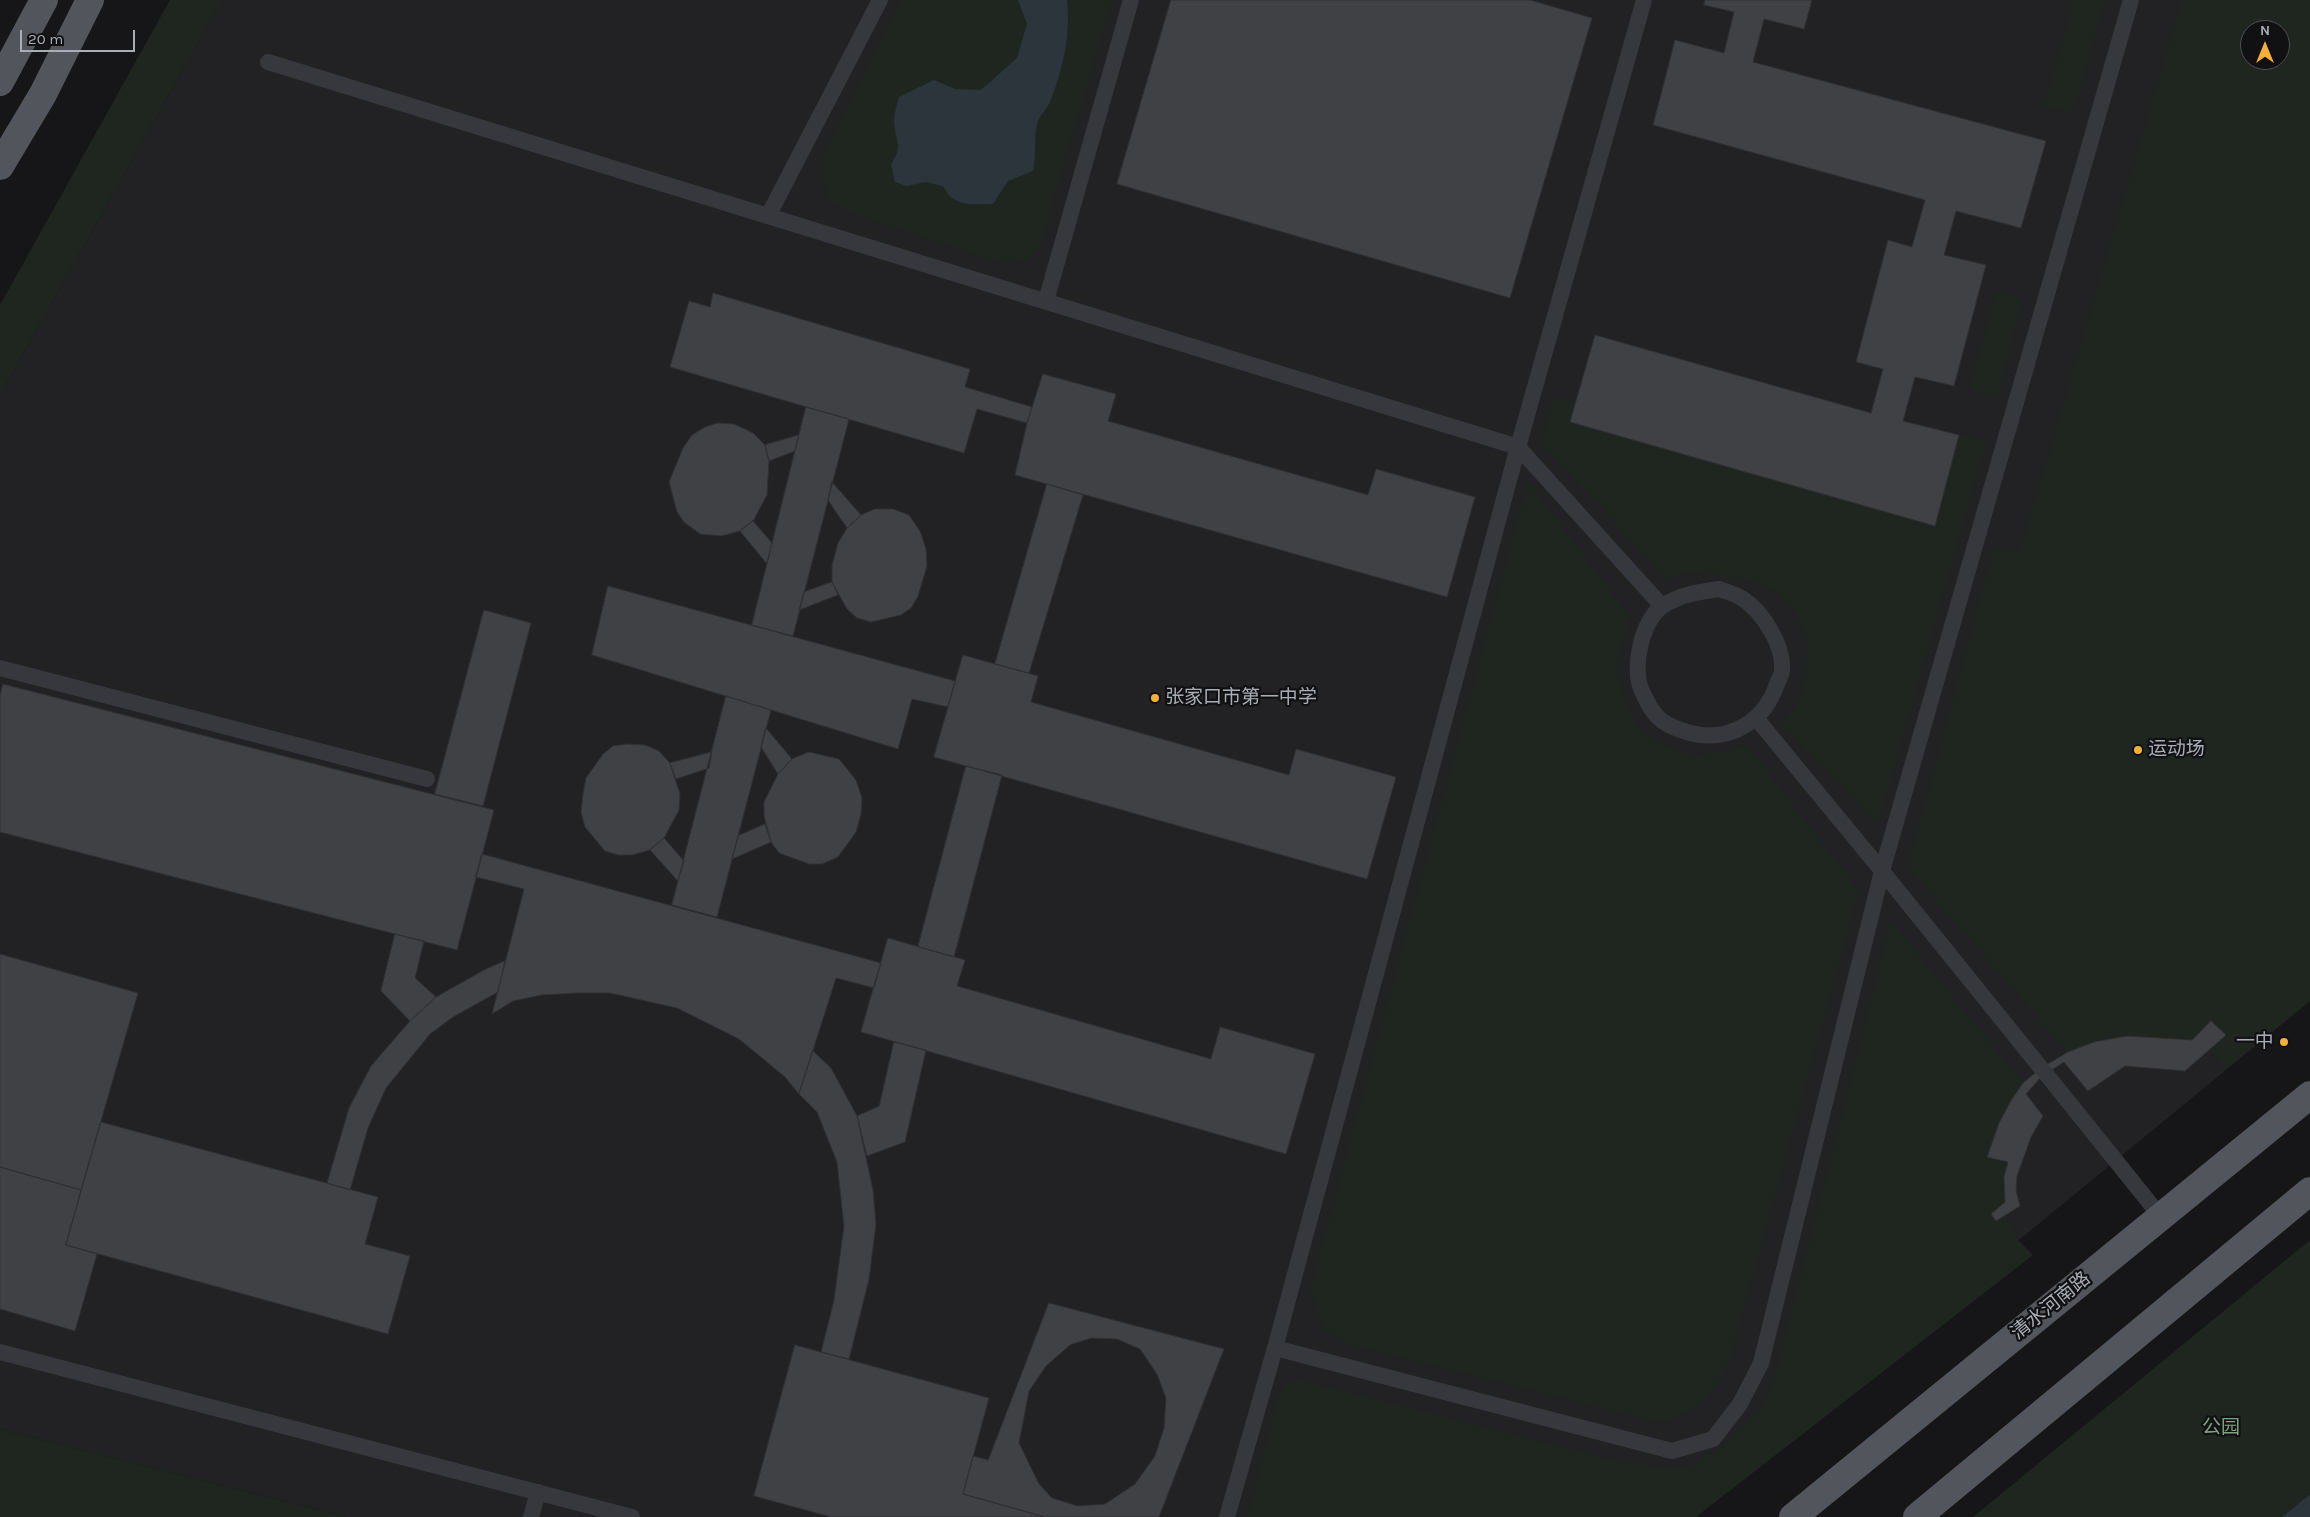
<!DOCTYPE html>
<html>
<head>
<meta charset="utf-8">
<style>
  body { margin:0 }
  #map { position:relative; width:2310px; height:1517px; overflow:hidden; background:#161618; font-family:Karla,sans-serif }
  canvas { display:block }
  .north { position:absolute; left:2240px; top:20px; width:50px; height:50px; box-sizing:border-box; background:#111113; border:1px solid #4d4f55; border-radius:50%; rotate:0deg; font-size:14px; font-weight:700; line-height:20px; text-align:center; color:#a8adb8 }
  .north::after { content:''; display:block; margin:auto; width:18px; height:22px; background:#f2b134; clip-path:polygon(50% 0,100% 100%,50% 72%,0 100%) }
  .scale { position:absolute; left:20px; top:30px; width:115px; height:22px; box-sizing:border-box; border:2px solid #a8adb8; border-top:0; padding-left:6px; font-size:15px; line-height:18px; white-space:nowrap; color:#a8adb8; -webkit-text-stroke:4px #111113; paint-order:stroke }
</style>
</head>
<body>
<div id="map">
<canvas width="2310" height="1517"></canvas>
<div class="north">N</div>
<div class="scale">20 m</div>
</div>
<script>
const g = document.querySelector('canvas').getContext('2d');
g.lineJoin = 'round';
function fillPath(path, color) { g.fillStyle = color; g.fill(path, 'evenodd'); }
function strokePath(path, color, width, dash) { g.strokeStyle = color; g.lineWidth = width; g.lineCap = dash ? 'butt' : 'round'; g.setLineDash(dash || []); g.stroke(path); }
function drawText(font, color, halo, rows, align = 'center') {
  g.font = font + ' Karla,"Noto Sans SC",sans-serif'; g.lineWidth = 4.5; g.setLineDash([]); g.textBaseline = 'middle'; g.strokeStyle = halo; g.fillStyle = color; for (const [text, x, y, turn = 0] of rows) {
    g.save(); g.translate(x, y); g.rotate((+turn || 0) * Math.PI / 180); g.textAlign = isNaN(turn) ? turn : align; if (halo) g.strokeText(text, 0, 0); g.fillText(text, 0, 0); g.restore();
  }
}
const built = new Path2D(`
  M222,0H2310V1001L2002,1254L1655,1517H346L0,1429V395ZM2250,30H2280V60H2250Z`);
const green = new Path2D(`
  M170,0H222L0,395V305Z
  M902,0H1112L1040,245L1023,262L1003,263L861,216L829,200L823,180V155Z
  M2074,0H2105L2073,114L2044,106Z
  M2182,0H2310V1001L2226,1069L2209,1049L2226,1035L2211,1021L2192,1040L2127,1036L2068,1052L1908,868L1994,547L2020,552ZM2250,30H2280V60H2250Z
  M1996,292L2022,299L1998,396L1970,389Z
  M1554,398L1576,402L1570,422L1934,526L1959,435L1986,442L1878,826L1781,726L1800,699L1806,674L1808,639L1794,611L1774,590L1748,580L1716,575L1686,573L1666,579L1541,442Z
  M1528,482L1631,619C1624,635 1615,656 1618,674C1620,687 1630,715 1638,725C1646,736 1673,751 1687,753C1707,756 1728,750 1748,746L1859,891L1730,1359C1710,1398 1704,1408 1661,1423L1346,1343L1325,1331L1310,1291Z
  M1891,921L2023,1083C2006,1106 1996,1130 1987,1156L2008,1162L2004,1177L2005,1202L1991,1214L1996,1221L2006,1216L2018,1240L2033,1255L1696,1517H1247L1277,1400L1285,1385L1301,1380L1613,1460L1659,1467H1691L1722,1446L1742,1428L1761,1407L1776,1374Z
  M2310,1240V1494L2282,1517H1973Z
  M0,1429L346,1517H0Z`);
const water = new Path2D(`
  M1018,0H1067C1071,35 1063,69 1050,102C1047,109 1041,114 1038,121C1033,138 1037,154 1033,171L1008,181L993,204C971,204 954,208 943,186L926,182L906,186L895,182L891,164C904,146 895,140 894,121C894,113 897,105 899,97L934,80L955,89L981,90L1017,58L1027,24Z
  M2310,1494V1517H2282Z`);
const building = new Path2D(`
  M1171,0H1530L1592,18L1510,298L1117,184Z
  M1705,0H1812L1804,29L1764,19L1753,62L2046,141L2021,228L1956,211L1944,255L1986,265L1954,386L1915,377L1903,421L1959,435L1935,526L1570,422L1595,335L1871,413L1883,369L1856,362L1888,240L1912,247L1925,200L1653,125L1675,40L1724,53L1734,12L1704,5Z
  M713,293L970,369L965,387L1032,407L1027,423L977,409L964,453L670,367L689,301L710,307Z
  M1043,374L1116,394L1108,421L1368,495L1376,469L1475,497L1447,597L1015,475L1027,423Z
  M806,407L849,419L793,636L752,625Z
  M718,423L734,424L753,433L765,445L769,461L767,495L753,521L740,531L721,536L700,534L684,522L677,512L669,482L683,448L692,435L705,427Z
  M799,435L795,451L769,461L765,445Z
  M832,482L861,515L847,528L828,500Z
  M1047,484L1083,495L1029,673L995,664Z
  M875,509H893L909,515L920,531L926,549L927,566L918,596L911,608L901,615L871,622L857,618L847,609L832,582V565L838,543L847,528L861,515Z
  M753,521L772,543L767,564L740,531Z
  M832,582L838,595L799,610L804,592Z
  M608,586L955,681L948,707L912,699L898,749L592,655Z
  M484,610L531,623L483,806L435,794Z
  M963,655L1038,676L1031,702L1289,775L1296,749L1396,777L1367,879L934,757Z
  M3,684L494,810L457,950L0,832V696Z
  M726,696L771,710L717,917L672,905Z
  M766,728L792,759L778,774L761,747Z
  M628,744L645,745L659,751L670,763L680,794L679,810L664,838L650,850L632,855H618L605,851L585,827L581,812L583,794L586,778L603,754L613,746Z
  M712,752L709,768L676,779L670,763Z
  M809,752L839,759L856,780L862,798L861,814L856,832L838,857L822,864H809L779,853L771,842L764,816V802L778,774L792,759Z
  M966,766L1002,775L954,957L918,947Z
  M765,824L771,842L732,859L738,836Z
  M664,838L684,861L678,881L650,850Z
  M482,854L881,963L874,988L836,978L799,1094L785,1077L739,1039L677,1008L610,993H577L542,995L513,1001L492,1014L524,889L476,877Z
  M395,934L424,941L415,978L436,997L410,1021L381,991Z
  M888,938L965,960L957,986L1211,1059L1220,1027L1315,1054L1286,1154L861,1032Z
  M0,954L138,993L81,1190L0,1167Z
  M505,961L498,992L453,1017L430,1034L386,1088L368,1128L350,1190L327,1183L349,1108L371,1066L410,1021L436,997L484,970Z
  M2211,1021L2226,1035L2185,1071L2125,1066L2088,1091L2064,1062L2041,1077L2026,1094L2043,1116L2031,1137L2017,1176L2016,1191L2020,1206L1996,1221L1991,1214L2005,1202L2004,1177L2008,1162L1987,1157L1999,1123L2012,1099L2023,1083L2041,1068L2068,1052L2094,1042L2127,1036L2192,1040Z
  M894,1042L926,1050L905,1142L867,1156L857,1116L879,1106Z
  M813,1051L831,1068L857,1116L873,1190L876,1224L869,1279L849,1359L821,1352L834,1300L844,1226L837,1162L817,1112L799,1094Z
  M101,1122L378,1197L365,1244L410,1256L388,1334L66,1245Z
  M0,1167L81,1190L66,1245L97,1254L75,1331L0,1309Z
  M1049,1303L1224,1349L1159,1517H1045L963,1494L973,1456L988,1460Z
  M1092,1338L1117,1339L1140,1349L1157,1374L1166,1398L1164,1428L1155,1456L1135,1484L1105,1504L1078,1506L1052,1498L1039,1484L1019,1443L1029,1391L1046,1366L1070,1345Z
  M795,1345L989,1398L963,1494L1045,1517H831L754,1496Z`);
const service = new Path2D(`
  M1644,0L1518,447L1275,1348L1672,1451L1713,1439L1740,1404L1761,1363L1882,871L2041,1068
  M268,62L1518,447L1662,606
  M768,216L880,0
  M1046,301L1131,0
  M1719,589C1727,592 1736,594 1743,599C1763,612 1784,646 1782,670C1782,675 1778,680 1777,684C1764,723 1727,744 1687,732C1660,724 1653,716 1642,691C1631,669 1642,618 1664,605C1682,594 1699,592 1719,589Z
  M0,668L427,779
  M1756,718L1882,871
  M1882,871L2131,0
  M2046,1074L2161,1217
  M0,1352L632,1517
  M531,1517L538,1492
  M1227,1517L1275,1348`);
const primary = new Path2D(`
  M0,82L44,0
  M0,166L43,94L90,0
  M1793,1517L2310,1095
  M1917,1517L2310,1191`);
const markers = [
  [1155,698,5,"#f2b134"],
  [2138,750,5,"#f2b134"],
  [2284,1042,5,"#f2b134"]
];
const poiNames = [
  ["张家口市第一中学",1165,698],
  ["运动场",2148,750],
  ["一中",2274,1042,"right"]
];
const streetNames = [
  ["清水河南路",2051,1306,-39]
];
const parkNames = [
  ["公园",2221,1428]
];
fillPath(built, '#222225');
fillPath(green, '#1e261f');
fillPath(water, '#2c353c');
fillPath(building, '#404145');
strokePath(building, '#303034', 1);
strokePath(service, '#37383d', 16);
strokePath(primary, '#53555c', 28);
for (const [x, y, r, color] of markers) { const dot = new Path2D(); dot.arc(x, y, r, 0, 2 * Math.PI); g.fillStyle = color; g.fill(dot); strokePath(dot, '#111113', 2); }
drawText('19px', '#a8adb8', '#111113', poiNames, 'left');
drawText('19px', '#a8adb8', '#111113', streetNames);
drawText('19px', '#7fa381', '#111113', parkNames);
</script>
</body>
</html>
